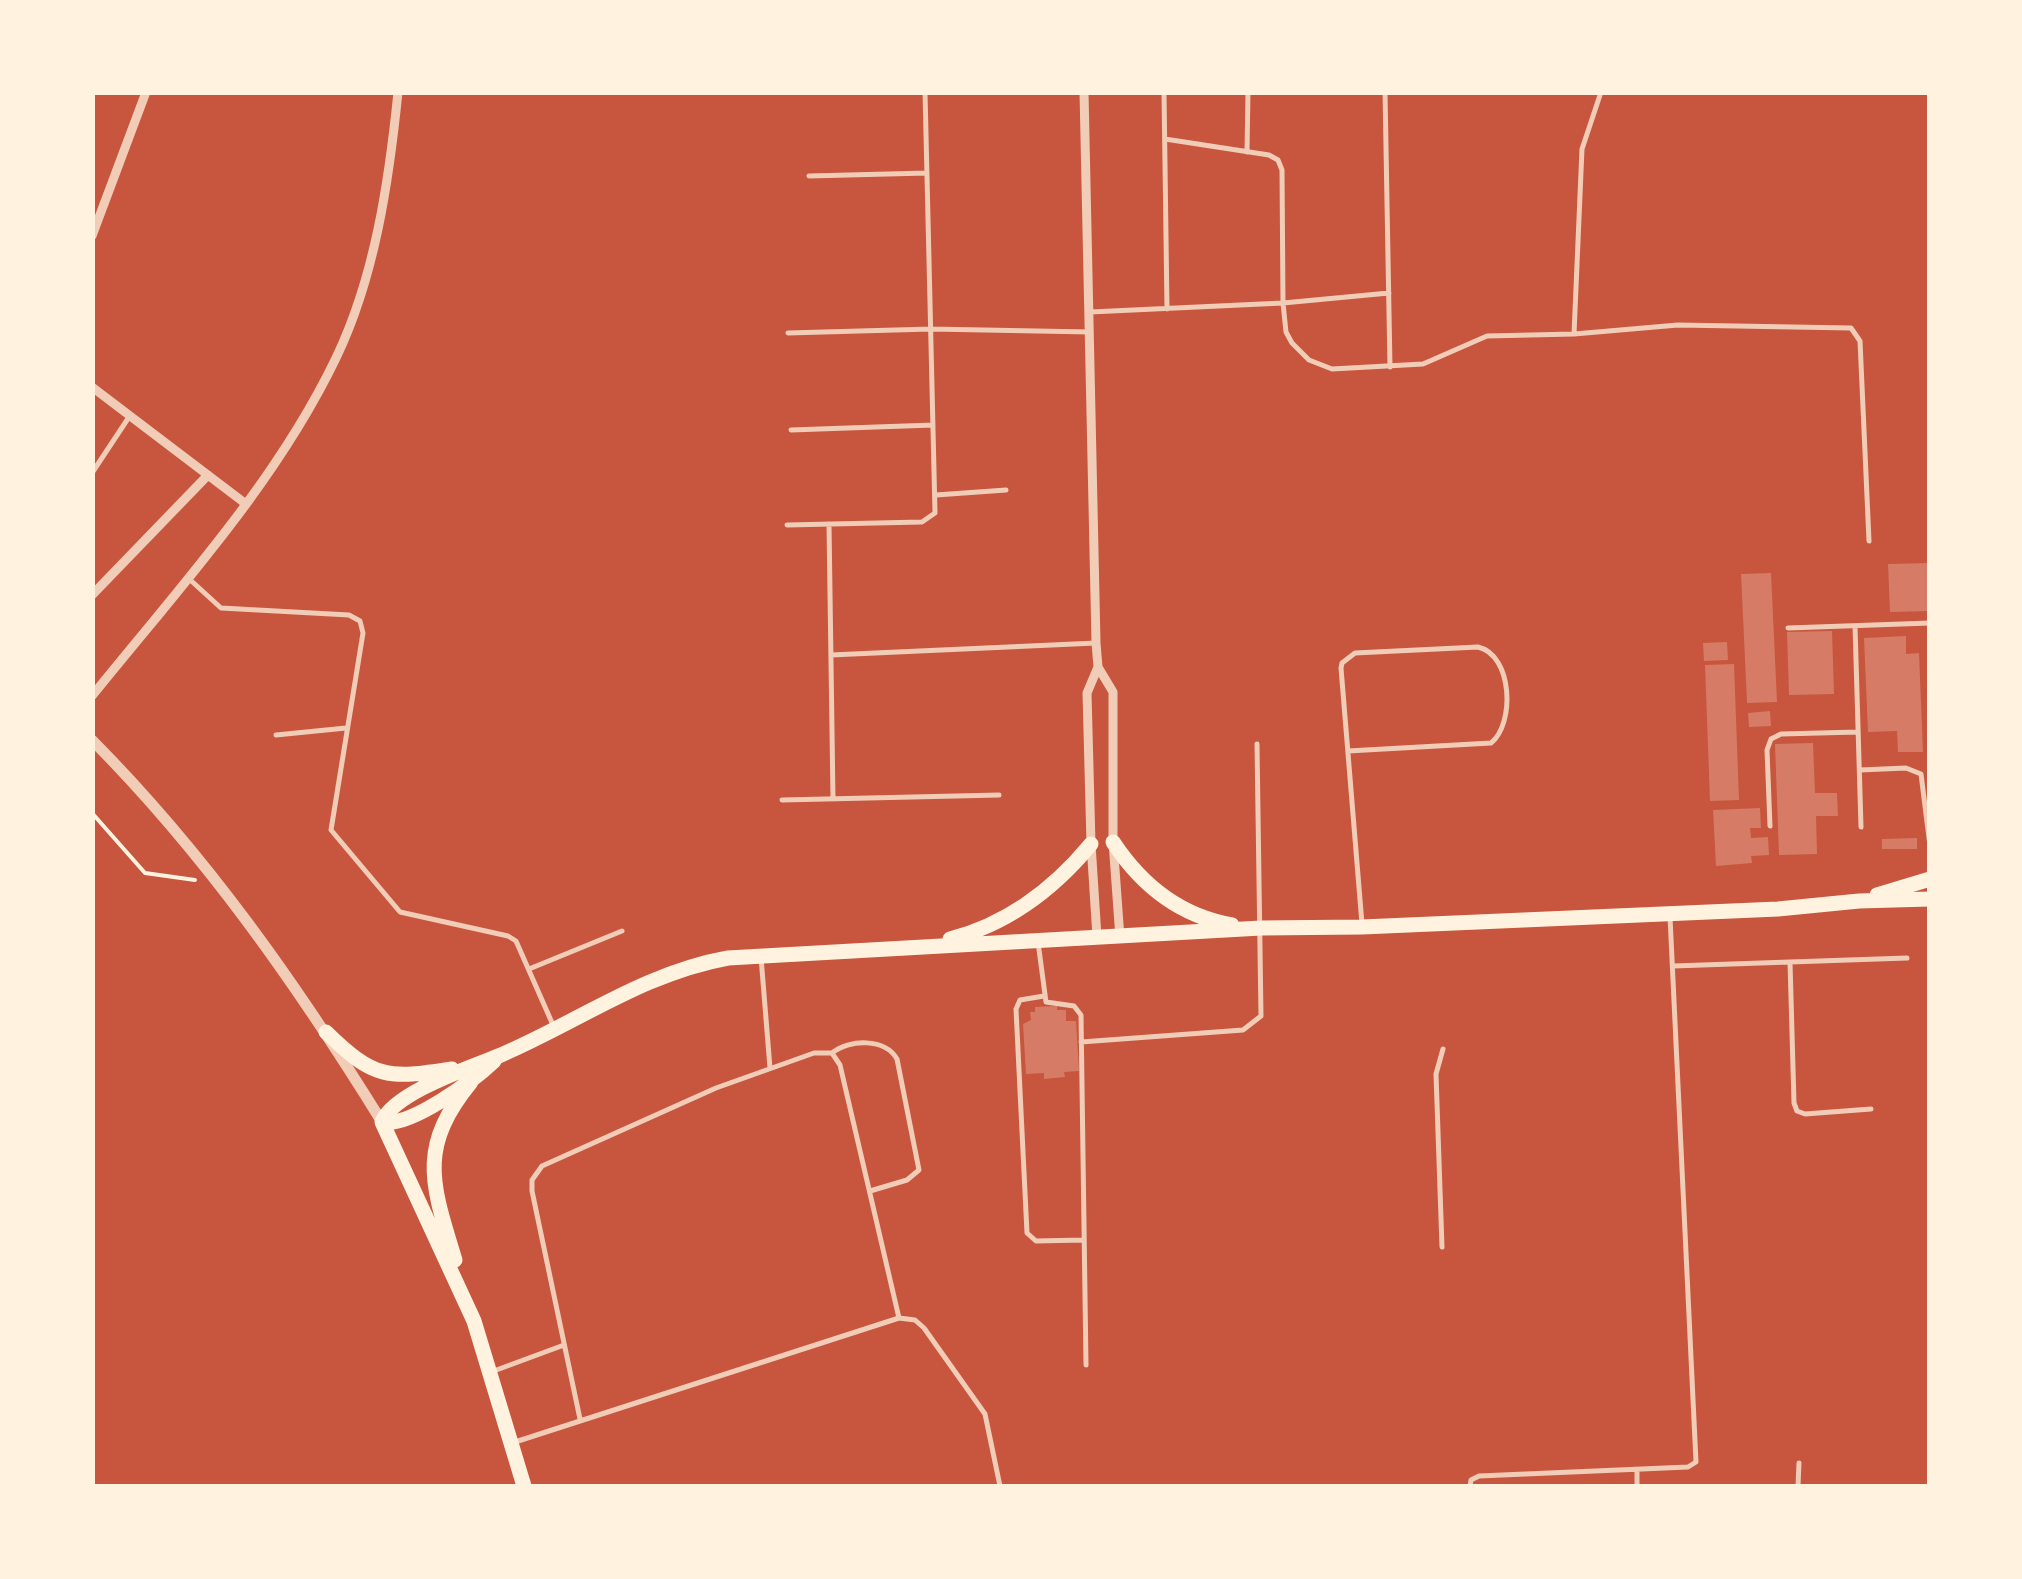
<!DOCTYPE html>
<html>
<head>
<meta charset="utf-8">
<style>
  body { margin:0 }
  #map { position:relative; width:2022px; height:1579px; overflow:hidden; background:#c8553d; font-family:"DM Sans",sans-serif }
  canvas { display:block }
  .frame { position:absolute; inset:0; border:95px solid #fff3e0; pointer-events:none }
</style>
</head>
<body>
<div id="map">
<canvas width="2022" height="1579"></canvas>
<div class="frame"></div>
</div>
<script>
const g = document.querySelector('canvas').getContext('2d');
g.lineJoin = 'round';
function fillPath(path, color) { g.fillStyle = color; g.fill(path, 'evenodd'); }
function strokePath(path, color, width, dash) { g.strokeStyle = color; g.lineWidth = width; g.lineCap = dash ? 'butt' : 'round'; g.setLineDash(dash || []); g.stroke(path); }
const building = new Path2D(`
  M1930,563V611L1890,612L1888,564Z
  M1771,573L1777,702L1747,703L1741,574Z
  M1832,631L1834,694L1789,695L1787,632Z
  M1906,636V654L1919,653L1923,752H1898L1897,731L1868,732L1864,638Z
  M1727,642L1728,660L1704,661L1703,643Z
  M1734,664L1739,800L1710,801L1705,665Z
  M1770,711L1771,726L1749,727L1748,713Z
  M1813,743L1815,793H1837L1838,816H1816L1817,854L1779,855L1775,744Z
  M1760,808L1761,828H1750L1751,838L1768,837L1769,855L1751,856L1752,863L1716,866L1713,810Z
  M1917,838V849H1882V839Z
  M1057,1006V1010H1066V1021H1076L1079,1071L1064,1072L1065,1077L1044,1079V1073L1026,1074L1023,1024L1031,1020L1030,1012H1035V1007Z`);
const path = new Path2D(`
  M92,813L145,873L195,880`);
const service = new Path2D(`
  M1164,92L1167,309
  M1385,92L1390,367
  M1165,139L1269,155L1278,160L1282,170L1283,303L1389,293
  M1247,152L1248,92
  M809,176L927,173
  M1090,312L1283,303L1286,332L1292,343L1309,360L1332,369L1423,364L1487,336L1574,334L1678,325L1851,328L1860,341L1869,541
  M788,333L931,329L1090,332
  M1574,334L1582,149L1601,92
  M791,430L933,425
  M92,473L129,417
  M936,495L1006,490
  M829,524L833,799
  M787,525L922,522L935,513L925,92
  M187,577L221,608L349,615L360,621L363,633L331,830L400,912L508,936L516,941L553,1025
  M1855,626L1861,827
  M1788,628L1930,623
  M831,655L1096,643
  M276,735L346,728
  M1348,751L1491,743C1515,724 1513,655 1478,647L1355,653L1342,663L1341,668L1362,924
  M1860,770L1906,768L1921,774L1930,846
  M782,800L999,795
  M1770,826L1767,750L1771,739L1781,734L1858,732
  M1038,942L1046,1002L1074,1006L1081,1015L1086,1365
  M761,957L770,1068
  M1790,962L1794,1103L1797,1111L1805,1114L1871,1109
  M1673,966L1907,958
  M529,969L622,931
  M1044,996L1020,1000L1016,1009L1027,1233L1036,1241L1084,1240
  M1081,1042L1243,1030L1261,1016L1257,744
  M832,1053C849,1039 885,1038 897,1059L919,1170L907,1180L870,1191
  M1442,1247L1436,1074L1443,1049
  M491,1372L564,1345
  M580,1419L532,1191V1180L542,1166L716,1088L814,1053H832L840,1065L899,1318
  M515,1442L899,1318L915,1320L924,1328L985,1414L1000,1486
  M1637,1470V1486
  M1470,1486L1471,1480L1479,1476L1688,1467L1696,1462L1670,917
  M1798,1486L1799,1463`);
const minor = new Path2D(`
  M1084,92L1096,643L1098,667L1113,692V842L1120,938
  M92,236L146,92
  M92,387L246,504
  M92,595L208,475
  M92,696C179,588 276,483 336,358C375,277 389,181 398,92
  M1097,937L1091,844L1087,693L1098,667`);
const tertiary = new Path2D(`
  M92,740C206,855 297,985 382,1122`);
const primary = new Path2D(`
  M1113,842C1142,886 1180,916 1232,925
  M1877,895L1930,879
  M950,939C1008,924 1053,890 1091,844
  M326,1032C374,1079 388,1079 452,1069
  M382,1122C394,1092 472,1067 501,1055C578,1022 644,973 728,958L1261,928L1362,927L1778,909L1859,901L1930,899
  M382,1122L474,1321L524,1486
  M382,1122C410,1128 474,1080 494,1061
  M455,1260C432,1184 417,1148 471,1082`);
fillPath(building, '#d67c66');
strokePath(path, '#fff3e0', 4);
strokePath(service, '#f1ccb7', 5);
strokePath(minor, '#f1ccb7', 9);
strokePath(tertiary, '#f1ccb7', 11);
strokePath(primary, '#fff3e0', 15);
</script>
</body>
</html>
